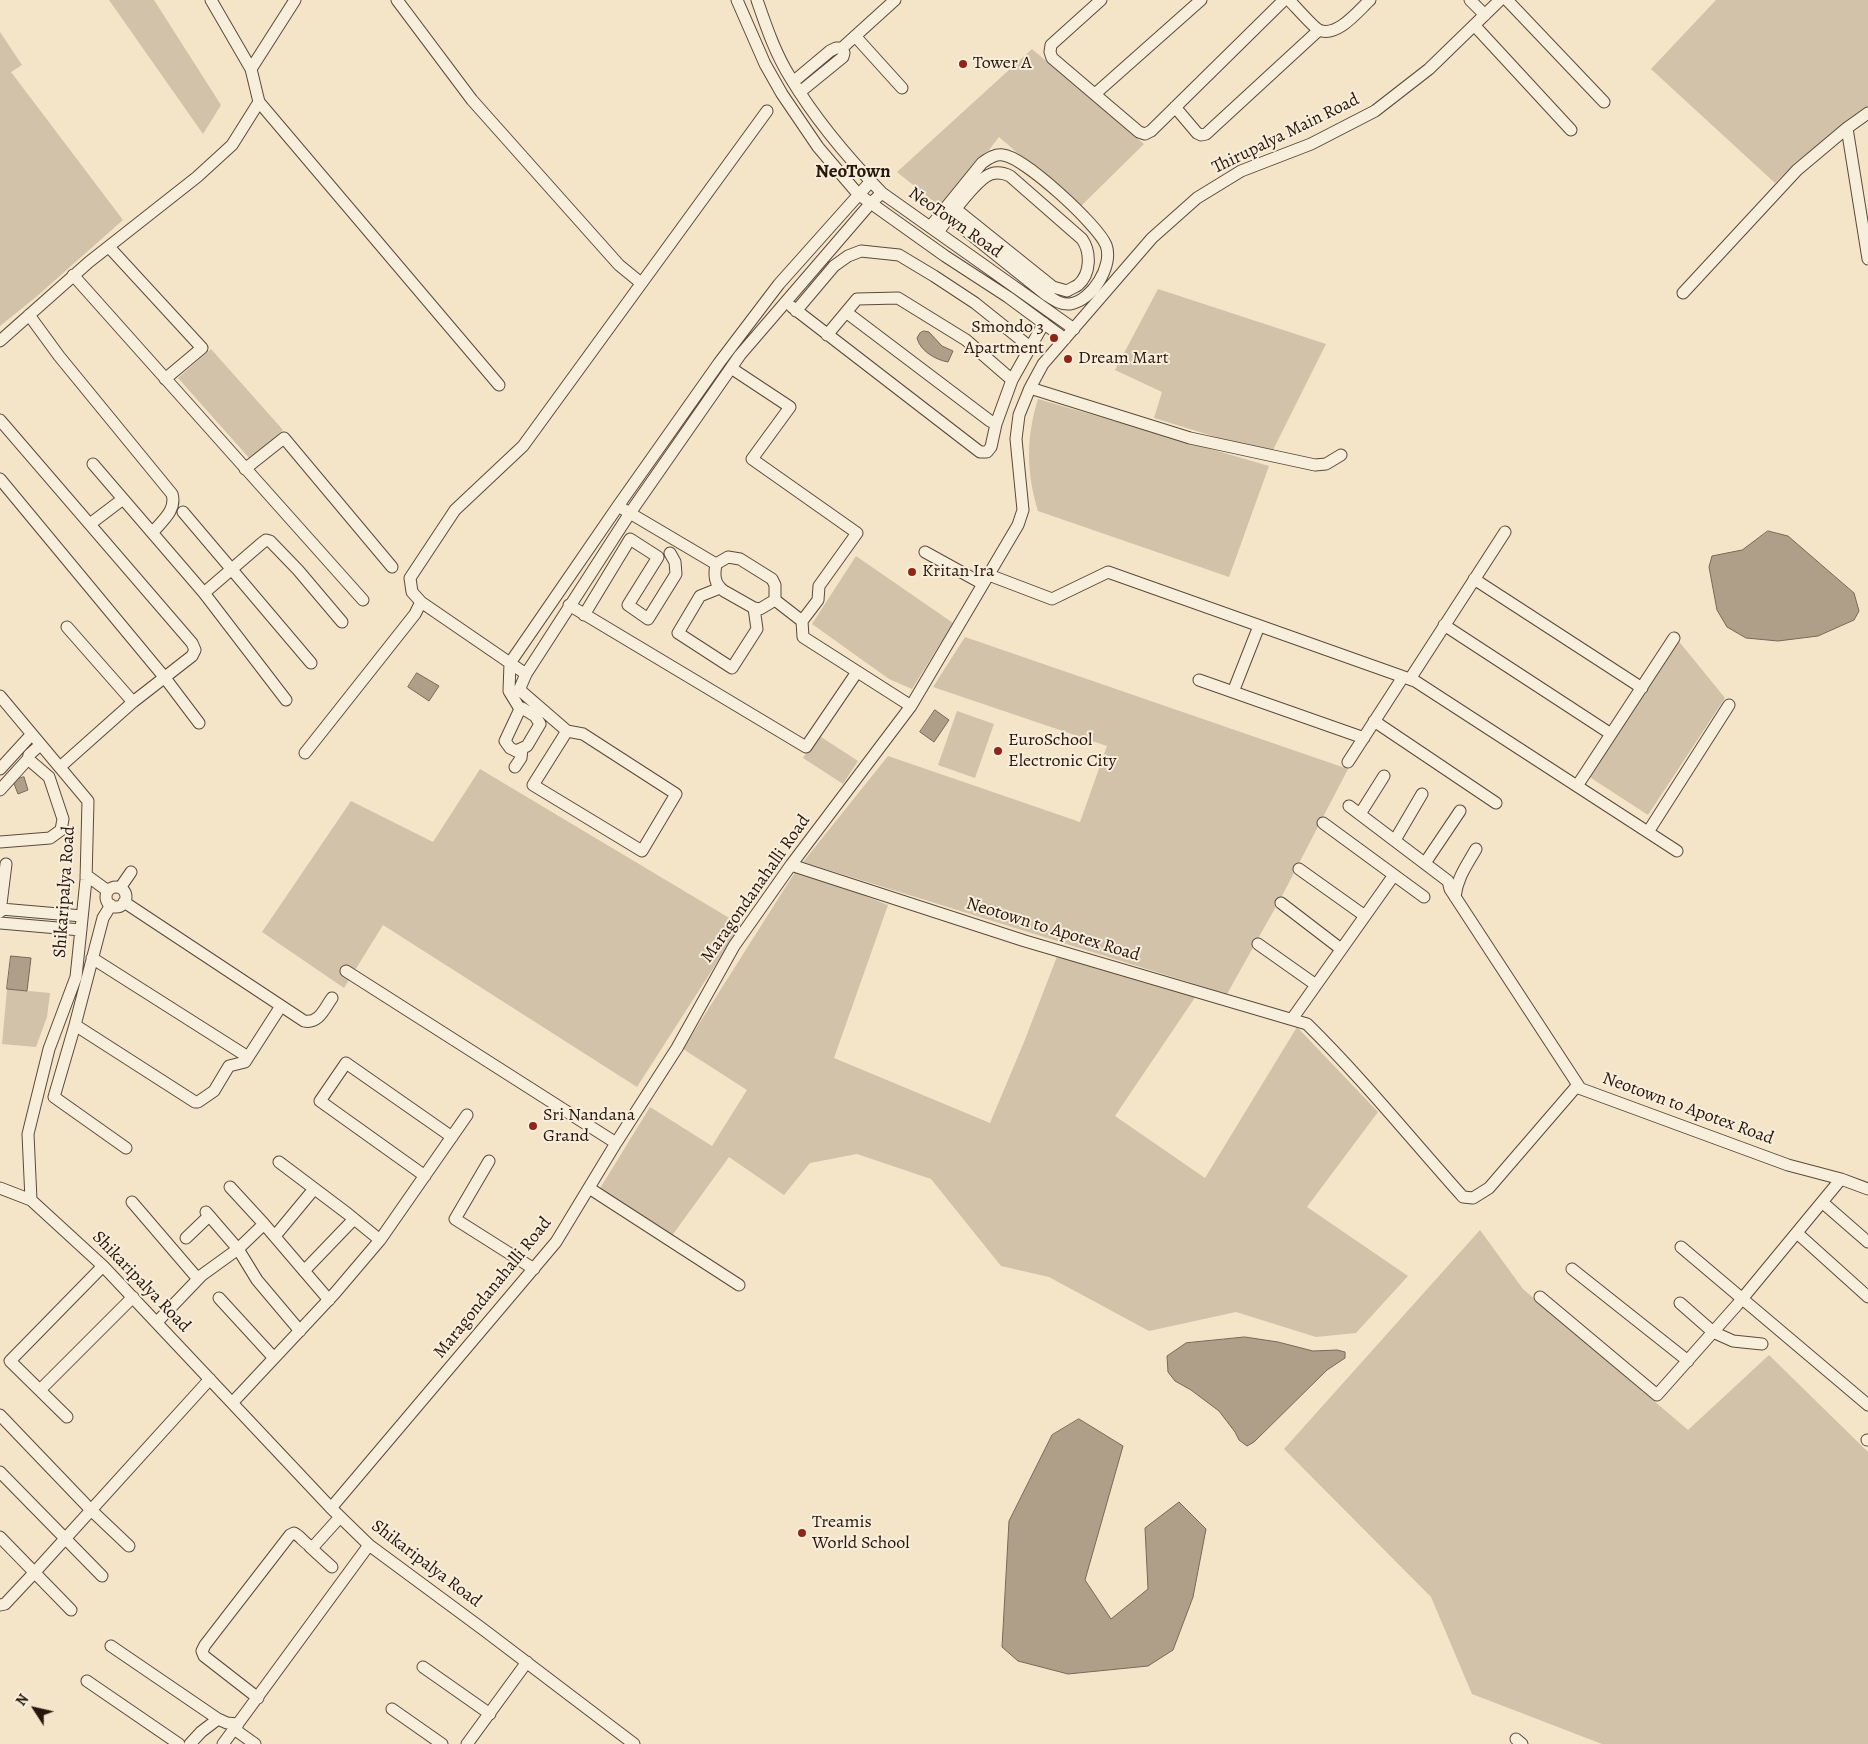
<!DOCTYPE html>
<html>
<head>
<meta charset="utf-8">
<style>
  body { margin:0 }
  #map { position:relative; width:1868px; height:1744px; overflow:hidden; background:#f4e5c9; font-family:Alegreya,serif }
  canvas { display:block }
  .north { position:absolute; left:10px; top:1684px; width:50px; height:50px; -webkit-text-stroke:4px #f8eedc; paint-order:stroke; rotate:305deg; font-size:14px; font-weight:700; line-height:20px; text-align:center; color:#28160c }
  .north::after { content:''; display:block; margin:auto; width:18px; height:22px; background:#28160c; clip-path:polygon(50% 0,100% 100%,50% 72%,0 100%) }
</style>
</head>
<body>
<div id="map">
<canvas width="1868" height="1744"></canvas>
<div class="north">N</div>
</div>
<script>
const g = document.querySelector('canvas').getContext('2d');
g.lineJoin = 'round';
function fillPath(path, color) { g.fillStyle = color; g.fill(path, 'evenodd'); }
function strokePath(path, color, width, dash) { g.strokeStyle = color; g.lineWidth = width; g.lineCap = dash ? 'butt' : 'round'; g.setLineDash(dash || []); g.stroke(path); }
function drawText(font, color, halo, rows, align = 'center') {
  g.font = font + ' Alegreya,serif'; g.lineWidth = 4; g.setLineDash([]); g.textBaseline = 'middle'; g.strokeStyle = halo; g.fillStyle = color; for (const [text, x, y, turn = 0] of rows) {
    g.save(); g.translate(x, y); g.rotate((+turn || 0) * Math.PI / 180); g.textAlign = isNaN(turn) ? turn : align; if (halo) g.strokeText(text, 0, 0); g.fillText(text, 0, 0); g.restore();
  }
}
const green = new Path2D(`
  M109,0H154L221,105L203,134Z
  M1716,0H1868V106L1796,162L1775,183L1651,69Z
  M0,32L22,65L11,72L123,220L36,297L0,326Z
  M1032,49L1144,144L1080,207L999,137L943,209L897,172Z
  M1158,289L1326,344L1271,454L1154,418L1162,392L1115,370Z
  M211,349L283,430L250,459L178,378Z
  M1038,399L1269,466L1229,577L1038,511C1026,473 1026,437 1038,399Z
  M856,556L953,623L912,689L889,679L812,624Z
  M965,637L1348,769L1283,894L1227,994L803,862L888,756L1080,822L1107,746L933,687Z
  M1677,639L1725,698L1648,815L1588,776Z
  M957,711L994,724L975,778L938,765Z
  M818,735L858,761L843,784L803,758Z
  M480,769L741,925L637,1087L383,925L344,988L262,932L351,801L433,842Z
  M797,869L888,905L834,1058L990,1123L1024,1042L1058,954L1196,996L1115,1116L1205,1178L1297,1027L1378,1112L1307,1207L1408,1276L1356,1333L1316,1337L1236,1312L1149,1331L1049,1277L1001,1266L931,1179L857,1154L810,1163L784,1195L729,1157L671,1237L599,1190L650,1107L712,1146L747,1090L683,1049Z
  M7,989L50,993L47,1017L36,1047L2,1044Z
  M1480,1230L1523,1289L1688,1430L1769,1355L1868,1452V1744H1602L1472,1694L1431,1597L1284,1449Z`);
const water = new Path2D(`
  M924,331L929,332L942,346L953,351L948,362C936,360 920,351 917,338L920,333Z
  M1768,531L1788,536L1854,593L1859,611L1854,620L1818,636L1778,641L1746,638L1727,627L1717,610L1709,567L1712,556L1742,550Z
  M417,673L439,686L429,701L408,687Z
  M935,710L949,720L934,742L920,732Z
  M24,777L28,790L18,794L13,781Z
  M11,956L31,958L27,991L7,989Z
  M1245,1337L1278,1342L1313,1351L1337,1350L1345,1352V1358L1327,1370L1254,1442L1247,1446L1239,1440L1235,1432L1219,1411L1191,1390L1175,1381L1168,1372L1167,1356L1186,1343Z
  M1079,1419L1123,1446L1085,1580L1111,1619L1148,1589L1145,1528L1179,1502L1206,1529L1193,1597L1173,1650L1148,1666L1068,1674L1018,1661L1002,1647L1009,1521L1052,1435Z`);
const minor = new Path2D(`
  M211,0L251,69
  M397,0L472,100L619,265L641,283
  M737,0L765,64L782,94L818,147L858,194L945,256L1008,297L1065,339
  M757,0C766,26 775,53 790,77C815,119 848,158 882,193L1074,329
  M1101,0L1051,45L1050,52L1052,58L1139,132L1145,134L1151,131L1284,0
  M1289,0C1295,6 1313,27 1319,30C1337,38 1358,11 1370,0
  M1470,0L1485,15
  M1507,0L1604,102
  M1474,25L1571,130
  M855,36L902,88
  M842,48L895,0
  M793,82L830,51L836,48H842L844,53L843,57L800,92
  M1095,94L1201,0
  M259,102L499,385
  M1175,107L1197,133L1201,135L1206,134L1319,30
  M1847,128L1868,259
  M871,181L779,284L719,363L618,506L510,663L526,674L630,513L740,355L870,204L882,193
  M930,227L982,163C989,158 995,154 1003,155C1024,157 1098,225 1106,245C1114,265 1092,301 1070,304C1060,305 1053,299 1045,294L950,218
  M938,232C948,219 977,178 991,174C997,172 1004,173 1010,176L1082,239C1091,252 1091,274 1078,285C1075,287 1070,289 1067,291L1053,287L957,210
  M109,247L202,348L165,379
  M73,275L363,600
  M1683,293L1797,170L1847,128L1868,113
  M792,307L980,452H987L991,447L996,424
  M796,311L834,266L848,256L861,251L899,255L934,276L975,303L1030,347
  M846,312L990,421L996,424L1012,380L1044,323
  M29,315L59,356L172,494C177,510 162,521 153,532
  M827,335L857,299L898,298L966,340L1012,380
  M0,341L89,262L197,177L232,145L259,102L251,69L295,0
  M731,368L790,407L752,459L857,533L819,586L818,600L802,621
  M1030,388L1190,438L1315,465L1326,464L1341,455
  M0,420L192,643L195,650L192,656L133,702L60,767
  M93,464L204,593L286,700
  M245,469L284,438L392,567
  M0,479L165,678L199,723
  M623,509L716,564
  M183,512L311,663
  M90,524L123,499
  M925,552L983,584
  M989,575L1052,599L1108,572L1415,681L1677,851
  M1474,579L1642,688
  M720,588L700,596L678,633L732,668L757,629L754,608
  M204,593L262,543L266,540L270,541L298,570L342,622
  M775,600L760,609L754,608L724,591C714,584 714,575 716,564L728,557L740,559L772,579L775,585V600L802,621L803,637L911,706
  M569,605L806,747L857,672
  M584,615L630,539L658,557L628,605L648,619L676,574L675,562L670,553
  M1444,625L1611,734
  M67,627L133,702
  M526,674L520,688L522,692L567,731L583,734L676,794L642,851L533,785L567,731
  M1410,679L1505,532
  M1199,680L1364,738
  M1233,692L1259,626
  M0,696L88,801L86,880L76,977L49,1049L28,1134L31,1200L103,1266L331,1508L369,1545L484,1630L634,1744
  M522,708L535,716L540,724L527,746L516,751L510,748L505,741L520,709Z
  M520,709L509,691L510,663L421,602L412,592L410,578L455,510L523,446L767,111
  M1374,721L1496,803
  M305,753L415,614L421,602
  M1348,762L1403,677
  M515,767L521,758L522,749
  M0,769L32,734
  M1577,786L1674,638
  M0,790L28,759L29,755L40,745
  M1349,806L1448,881L1450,889L1580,1088
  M1360,814L1384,776
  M1323,823L1424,897
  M1648,832L1729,705
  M1395,840L1422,794
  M0,842L50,838L61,830L63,819L49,777L28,759
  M1425,863L1460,811
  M791,865L1025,941L1307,1024C1362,1078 1411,1139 1463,1197L1473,1198L1489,1188L1576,1087L1788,1165L1841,1179L1868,1189
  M1299,869L1365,916
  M86,875L108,891
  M106 897a10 10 0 1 1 20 0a10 10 0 1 1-20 0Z
  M120,888L131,872
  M1455,897C1457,878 1467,865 1476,849
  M124,902L304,1021C319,1024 324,1009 332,998
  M1281,903L1341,949
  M111,905L103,918L75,1025L54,1097L126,1148
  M1,909L82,916
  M0,912L6,864
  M0,923L81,930
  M1258,944L1316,985
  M92,958L248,1057
  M346,971L616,1143
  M1292,1019L1394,875
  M75,1025L195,1102H198L214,1091L229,1066L245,1062L281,1006
  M489,1161L455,1219L534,1269
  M279,1162L348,1214L380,1240
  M425,1176L320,1101L346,1063L452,1137
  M230,1187L264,1224L329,1300
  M0,1188L31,1200
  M589,1188L739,1285
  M132,1202L198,1279
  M1822,1202L1868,1242
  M264,1224L238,1249L257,1280L300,1331
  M1797,1233L1868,1297
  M275,1236L314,1189
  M186,1238L209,1216
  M1681,1247L1868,1405
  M1572,1269L1688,1361
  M304,1271L354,1219
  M1540,1297L1657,1395L1737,1305L1841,1179
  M219,1298L274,1358
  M1680,1303L1713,1332L1733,1341L1762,1344
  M157,1322L202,1275L238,1249L206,1212
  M40,1390L133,1297
  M232,1403L335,1293L380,1240L467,1115
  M0,1415L91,1510L129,1546
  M67,1417L10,1361L103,1266
  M1867,1440H1868
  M0,1472L102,1576
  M331,1508L556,1242L616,1143L677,1048L734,946L791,865L911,706L1018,525L1023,510L1016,439L1019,415L1030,388L1043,364L1152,238L1197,198L1241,171L1311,144L1375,111L1429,69L1500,0
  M0,1537L71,1610
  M310,1547L332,1567
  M0,1605L5,1604L34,1573L210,1379
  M111,1646L218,1719L227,1723L238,1724
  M423,1667L490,1714
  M87,1681L179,1744
  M258,1698L204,1656L202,1651L205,1645L290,1535L294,1533C301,1536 305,1545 313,1547L340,1517
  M392,1709L442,1744
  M234,1729L255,1744
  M1516,1739L1522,1744
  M190,1744L201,1732L218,1719
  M223,1744L369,1545
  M467,1744L527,1662`);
const markers = [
  [963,64,5,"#8f2418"],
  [1054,338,5,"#8f2418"],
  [1068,359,5,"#8f2418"],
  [912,572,5,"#8f2418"],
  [998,751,5,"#8f2418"],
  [533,1126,5,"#8f2418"],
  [802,1533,5,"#8f2418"]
];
const poiNames = [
  ["Tower A",973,64],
  ["Smondo 3",1044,328,"right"],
  ["Apartment",1044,349,"right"],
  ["Dream Mart",1078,359],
  ["Kritan Ira",922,572],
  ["EuroSchool",1008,741],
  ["Electronic City",1008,762],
  ["Sri Nandana",543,1116],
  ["Grand",543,1137],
  ["Treamis",812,1523],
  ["World School",812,1544]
];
const streetNames = [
  ["Thirupalya Main Road",1286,134,-26],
  ["NeoTown Road",955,223,35],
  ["Maragondanahalli Road",756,889,-55],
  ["Shikaripalya Road",65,892,-86],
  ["Neotown to Apotex Road",1053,930,17],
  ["Neotown to Apotex Road",1688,1109,20],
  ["Shikaripalya Road",141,1282,46],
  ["Maragondanahalli Road",493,1288,-51],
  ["Shikaripalya Road",426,1564,37]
];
const neighbourhoodNames = [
  ["NeoTown",853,172]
];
fillPath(green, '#d1c2a9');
fillPath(water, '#af9f89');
strokePath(water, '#796857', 1);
strokePath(minor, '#5b4a3b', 13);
strokePath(minor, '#f8eedc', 11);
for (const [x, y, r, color] of markers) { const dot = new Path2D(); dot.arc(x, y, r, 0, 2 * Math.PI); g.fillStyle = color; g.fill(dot); strokePath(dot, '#f8eedc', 2); }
drawText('18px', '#28160c', '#f8eedc', poiNames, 'left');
drawText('18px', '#28160c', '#f8eedc', streetNames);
drawText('bold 19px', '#28160c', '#f8eedc', neighbourhoodNames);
</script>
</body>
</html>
